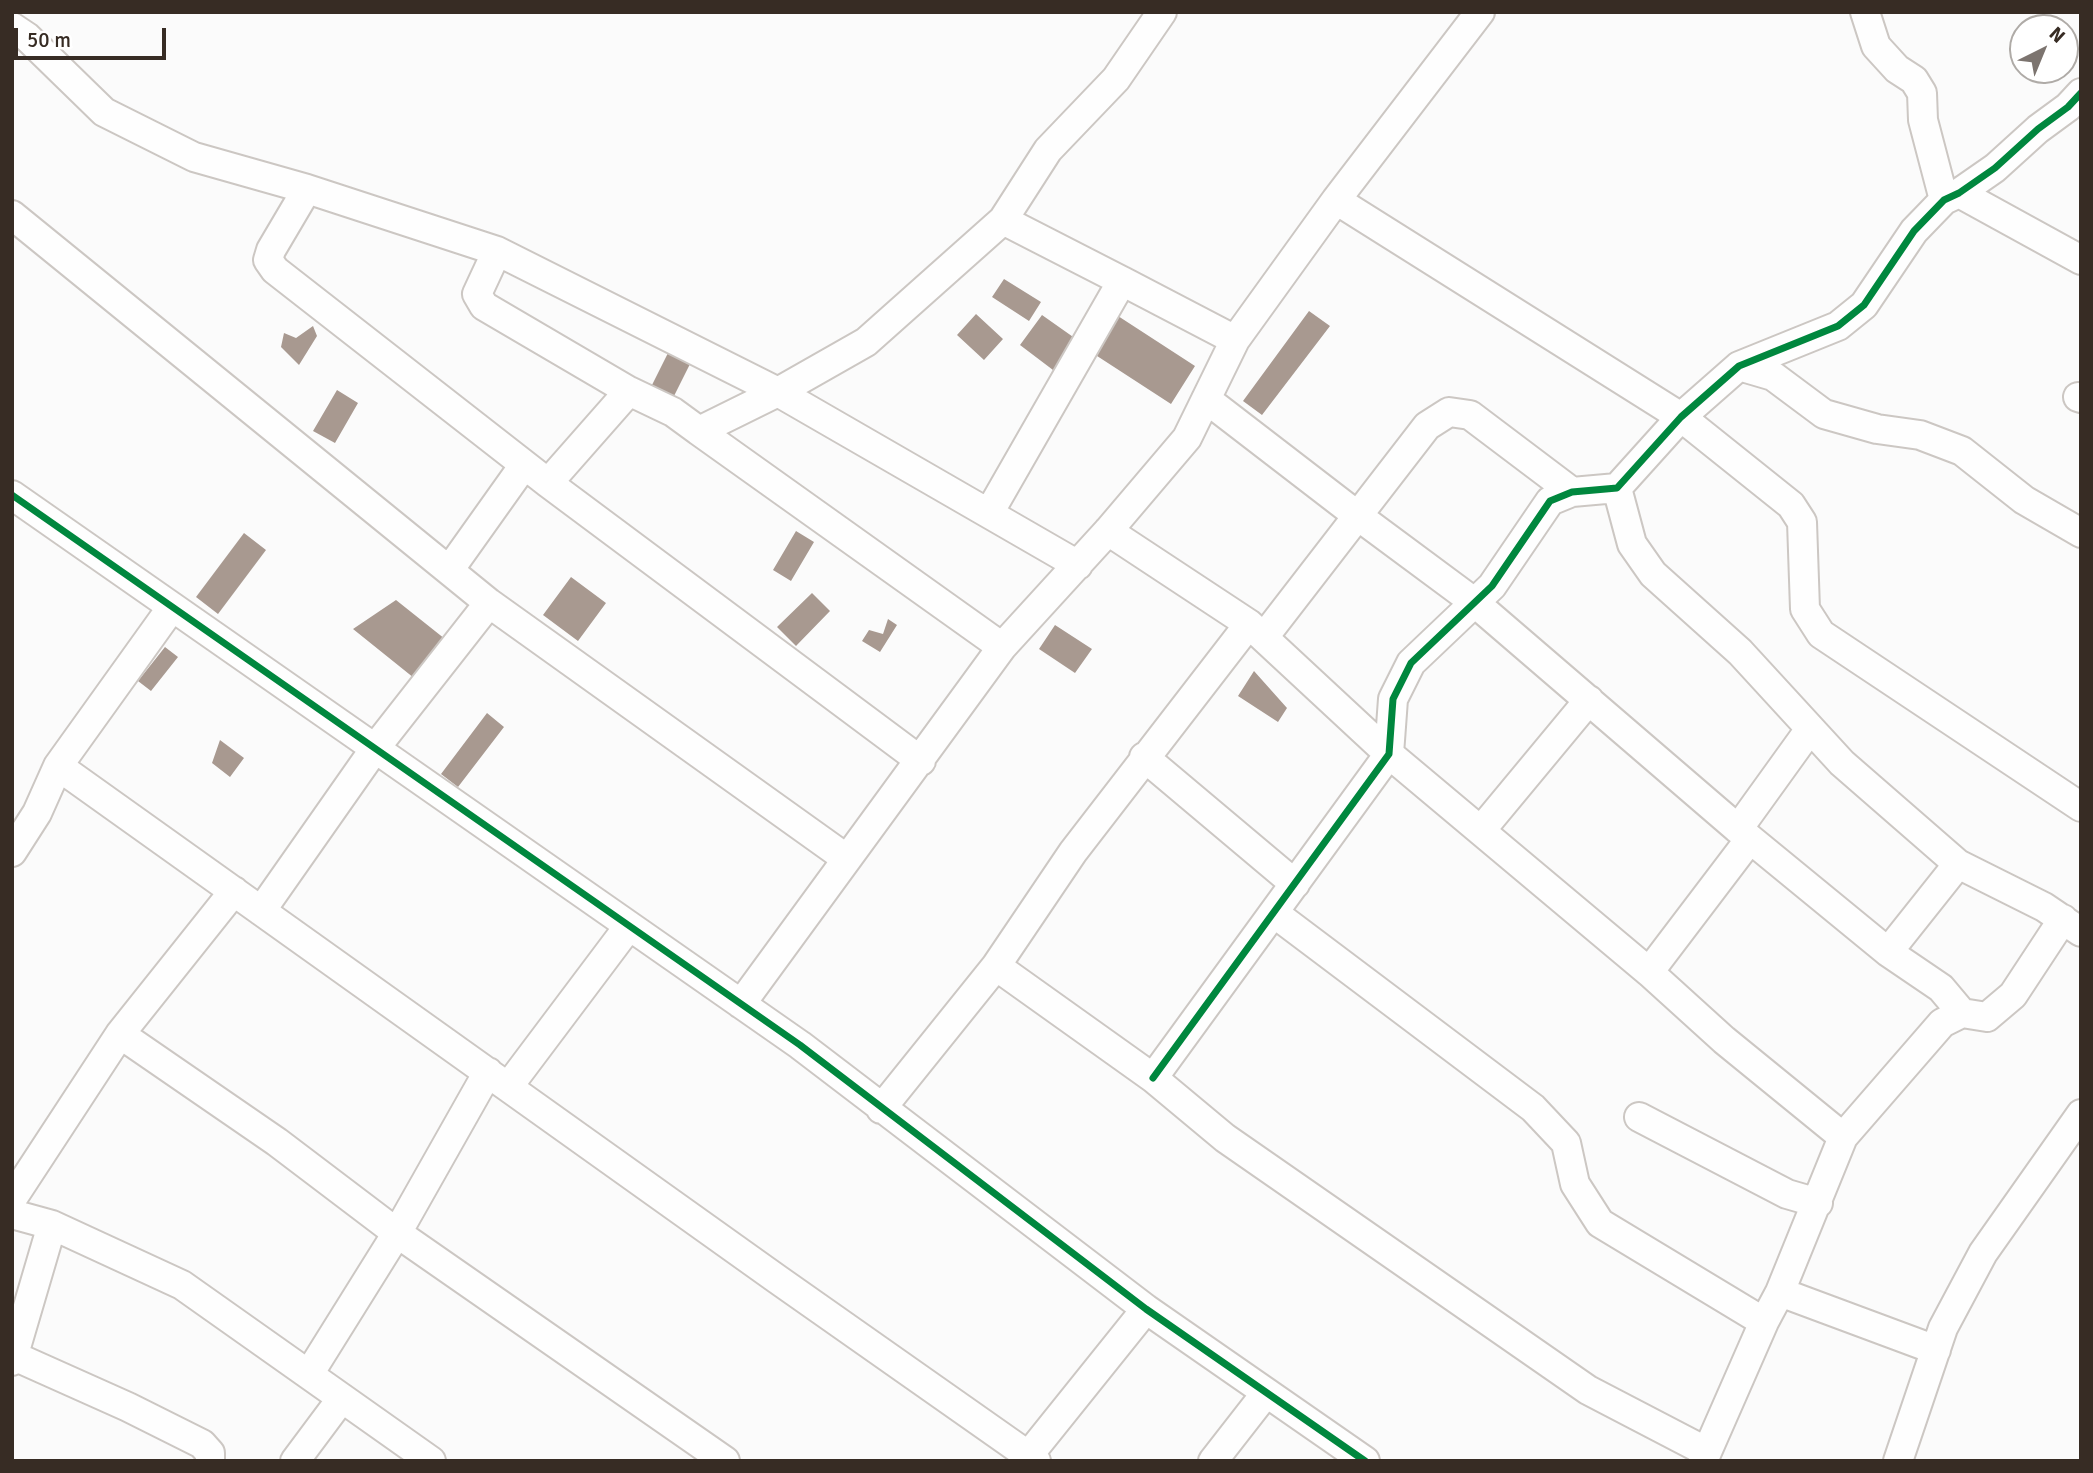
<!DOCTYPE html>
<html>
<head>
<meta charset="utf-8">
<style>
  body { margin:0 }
  #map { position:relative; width:2093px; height:1473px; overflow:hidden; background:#fbfbfb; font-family:Signika,sans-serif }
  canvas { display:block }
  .frame { position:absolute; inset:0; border:14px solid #372c24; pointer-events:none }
  .north { position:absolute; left:2009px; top:14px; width:70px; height:70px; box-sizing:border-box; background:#fff; border:2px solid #afaba7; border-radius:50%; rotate:43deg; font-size:19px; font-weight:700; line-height:28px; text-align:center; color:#372c24 }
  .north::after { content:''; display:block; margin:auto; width:24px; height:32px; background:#7c746f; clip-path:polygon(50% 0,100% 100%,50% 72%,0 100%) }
  .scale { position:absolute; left:14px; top:28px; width:152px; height:32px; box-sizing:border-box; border:4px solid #372c24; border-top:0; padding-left:9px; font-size:21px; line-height:24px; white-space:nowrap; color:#372c24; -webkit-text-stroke:5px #fff; paint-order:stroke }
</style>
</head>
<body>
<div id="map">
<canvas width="2093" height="1473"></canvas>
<div class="frame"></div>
<div class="north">N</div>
<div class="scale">50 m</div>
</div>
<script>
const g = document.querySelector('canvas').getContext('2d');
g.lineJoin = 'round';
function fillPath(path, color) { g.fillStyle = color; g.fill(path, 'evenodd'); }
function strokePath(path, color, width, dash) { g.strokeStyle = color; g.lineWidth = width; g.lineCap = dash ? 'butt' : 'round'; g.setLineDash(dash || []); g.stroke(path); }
const building = new Path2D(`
  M1004,279L1041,302L1029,321L992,297Z
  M1309,311L1330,326L1262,415L1243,401Z
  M976,314L1003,339L984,360L957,335Z
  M1042,315L1076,339L1053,370L1020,345Z
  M1118,316L1195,366L1171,404L1094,354Z
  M313,326L317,336L299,365L281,347L284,333L296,338Z
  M669,351L691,362L673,398L651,387Z
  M337,390L358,403L335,443L313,431Z
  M796,531L814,542L791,581L773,570Z
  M244,533L266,550L218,614L196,597Z
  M571,577L606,603L578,641L543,615Z
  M812,593L830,611L796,646L777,627Z
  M396,600L445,639L414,678L353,629Z
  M888,619L897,625L880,652L862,641L869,630L883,634Z
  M1055,625L1092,649L1075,673L1039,649Z
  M165,647L178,657L151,691L138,681Z
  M1254,671L1287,708L1278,722L1238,696Z
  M487,713L504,727L458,787L441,774Z
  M220,740L244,758L230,777L212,763Z`);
const minor = new Path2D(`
  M1865,12L1876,46L1897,69L1914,80L1922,93L1923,120L1944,200
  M12,27L27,37L104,112L194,157L307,189L497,251L778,392L1078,565
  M307,189L271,250L268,260L275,270L548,483L921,761
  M1959,193L2081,260
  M1336,200L1681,417L1791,505L1802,522L1805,609L1821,634L2081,807
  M12,215L489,603L847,859
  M1003,220L1122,281
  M497,251L477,294L484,306L629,391
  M1739,366L1773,376L1824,414L1877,429L1920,435L1962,451L2024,500L2081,533
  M2078,397L2081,398
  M1206,399L1358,516L1474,602L1738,829L1888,952L1941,988L1962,1013
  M699,431L1002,647
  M548,483L629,391L673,412L699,431L778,392L866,342L1003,220L1048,150L1116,79L1162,12
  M1617,488L1632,544L1653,574L1740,652L1842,763L1958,864L2044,907L2081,932
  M12,495L800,1045L1146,1309L1365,1461
  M989,513L1122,281L1235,340
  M1108,531L1249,624L1389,754L1649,972L1724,1040L1843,1137L1780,1292L1764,1322L1703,1461
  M450,569L524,465
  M1264,637L1427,426L1449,412L1470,415L1572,492
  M1144,757L1295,884
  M58,766L777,1279L1036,1461
  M1482,829L1589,700
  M1738,829L1810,729
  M12,852L37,813L58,766L172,607
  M261,911L376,747L489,603
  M1274,913L1533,1108L1566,1143L1575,1184L1600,1223L1764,1322
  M1888,952L1958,864
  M996,966L1153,1078L1225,1138L1588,1390L1707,1452
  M1649,972L1750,839
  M741,1004L1002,647L1108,531L1187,438L1235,340L1336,200L1480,12
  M120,1034L277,1142L397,1233L725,1461
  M1153,1078L1389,754L1393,699L1411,663L1492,586L1550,501L1572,492L1617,488L1681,417L1739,366L1838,326L1864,305L1914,231L1944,200L1959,193L1995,168L2038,129L2068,107L2081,93
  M508,1087L629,926
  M881,1109L996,966L1073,852L1249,624
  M1639,1117L1787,1194L1818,1203
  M1843,1137L1942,1023L1962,1013L1987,1017L2013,995L2063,919
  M12,1199L120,1034L234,891
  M12,1214L52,1225L182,1285L431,1461
  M1780,1292L1936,1350
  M14,1356L128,1407L202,1444L210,1453V1461
  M12,1361L52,1225
  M309,1374L397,1233L488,1072
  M295,1461L342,1398
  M1024,1461L1146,1309
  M1213,1461L1266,1393
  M1898,1461L1943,1328L1983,1253L2081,1114`);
const cycleway = new Path2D(`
  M12,495L800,1045L1146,1309L1365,1461
  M1153,1078L1389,754L1393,699L1411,663L1492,586L1550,501L1572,492L1617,488L1681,417L1739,366L1838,326L1864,305L1914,231L1944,200L1959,193L1995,168L2038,129L2068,107L2081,93`);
fillPath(building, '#a89990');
strokePath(minor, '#ccc7c3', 32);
strokePath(minor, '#fefefe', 28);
strokePath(cycleway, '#00873e', 7);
</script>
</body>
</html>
